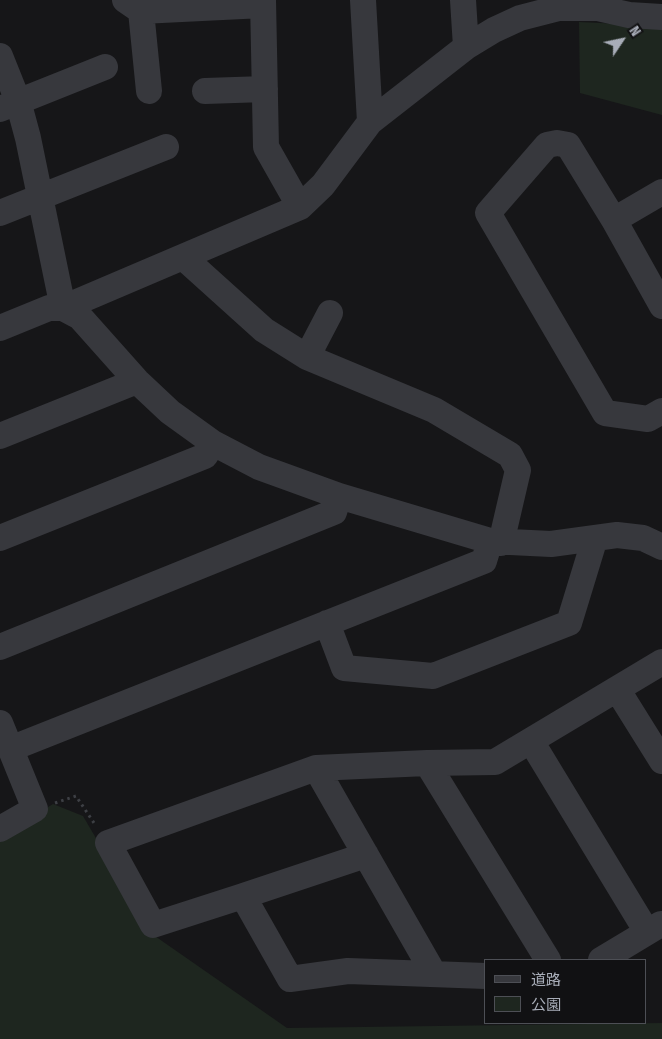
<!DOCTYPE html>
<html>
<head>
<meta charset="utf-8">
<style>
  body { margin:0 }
  #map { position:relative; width:662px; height:1039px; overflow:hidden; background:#161618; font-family:"Fira Sans Condensed","Noto Sans JP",sans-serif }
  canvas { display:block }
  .legend { position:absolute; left:484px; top:959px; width:162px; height:65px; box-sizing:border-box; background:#111113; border:1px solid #4d4f55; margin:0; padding:6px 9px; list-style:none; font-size:15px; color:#a8adb8 }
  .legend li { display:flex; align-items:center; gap:10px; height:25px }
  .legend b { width:25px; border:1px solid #4d4f55 }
  .north { position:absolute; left:597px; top:15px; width:50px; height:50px; -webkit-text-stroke:4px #111113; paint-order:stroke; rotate:56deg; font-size:14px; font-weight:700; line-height:20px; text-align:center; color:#a8adb8 }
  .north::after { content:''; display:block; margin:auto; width:18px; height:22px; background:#a8adb8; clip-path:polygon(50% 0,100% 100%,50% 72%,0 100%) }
</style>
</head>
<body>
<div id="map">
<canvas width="662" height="1039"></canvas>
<ul class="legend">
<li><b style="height:6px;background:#37383d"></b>道路</li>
<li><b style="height:14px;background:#1e261f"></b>公園</li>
</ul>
<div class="north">N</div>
</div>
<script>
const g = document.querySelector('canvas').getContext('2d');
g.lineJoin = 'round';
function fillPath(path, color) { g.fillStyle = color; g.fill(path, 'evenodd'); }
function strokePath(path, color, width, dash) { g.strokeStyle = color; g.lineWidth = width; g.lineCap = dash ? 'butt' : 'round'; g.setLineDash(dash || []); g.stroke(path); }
const green = new Path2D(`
  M579,22L662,26V115L580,93Z
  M53,804L83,816L152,934L287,1028L662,1023V1039H0V837Z`);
const path = new Path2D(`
  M55,803L76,796L96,826`);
const minor = new Path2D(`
  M125,0L141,11L149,91
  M263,0L266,147L300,207
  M363,0L370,122
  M463,0L466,47
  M559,8H598L629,15L662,17
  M141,11L263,5
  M0,56L18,101L28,138L63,308L80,317L137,381L170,412L213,443L259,467L339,496L490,541L551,544L617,535L643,538L662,547
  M205,91L265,89
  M0,109L105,67
  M662,192L614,220L568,145L557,143L547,145L488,213L605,413L648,419L662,411
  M0,213L166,147
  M614,220L662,306
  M183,257L264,330L307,357L434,410L510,455L518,470L501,543
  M0,328L49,308H63L300,207L323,185L370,122L466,47L494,30L520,18L559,8L558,0
  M307,357L330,313
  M0,436L137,381
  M0,538L205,456L213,443
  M327,623L344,668L433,676L569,623L595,538
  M0,647L334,512L339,496
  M617,689L662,761
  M0,723L35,809L0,829
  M531,741L647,932
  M10,749L484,561L490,541
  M427,763L548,960
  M316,768L434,974
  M243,896L366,855
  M601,960L661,924
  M486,976L348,971L290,979L243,896L153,925L108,843L316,768L427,763L495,762L662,662`);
fillPath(green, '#1e261f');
strokePath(path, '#3d3f44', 3, [2.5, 4]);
strokePath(minor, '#37383d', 26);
</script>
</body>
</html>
